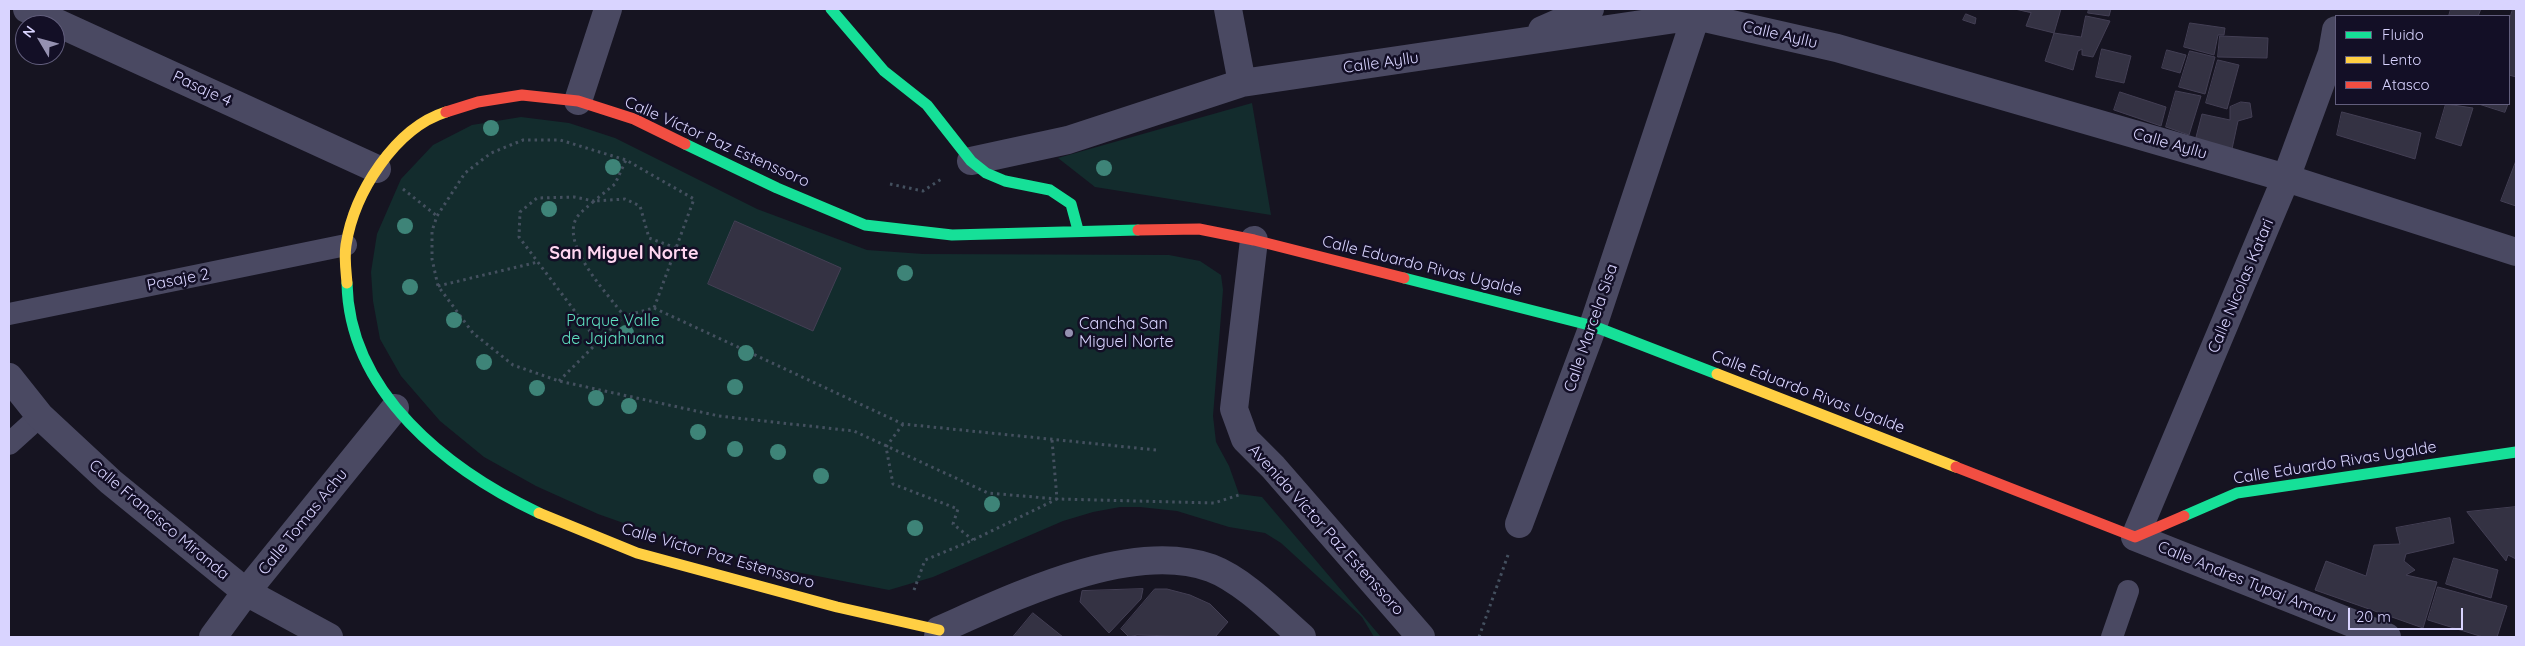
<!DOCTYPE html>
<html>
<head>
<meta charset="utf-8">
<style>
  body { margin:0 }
  #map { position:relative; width:2525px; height:646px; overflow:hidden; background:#161421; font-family:Quicksand,sans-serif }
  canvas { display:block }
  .frame { position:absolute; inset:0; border:10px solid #d9d4ff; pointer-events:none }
  .legend { position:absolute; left:2335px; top:15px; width:175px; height:90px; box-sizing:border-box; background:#130f26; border:1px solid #625e7d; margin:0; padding:6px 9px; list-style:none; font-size:15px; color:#d9d4ff }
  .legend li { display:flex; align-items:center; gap:10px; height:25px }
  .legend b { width:25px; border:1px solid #625e7d }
  .north { position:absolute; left:15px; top:15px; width:50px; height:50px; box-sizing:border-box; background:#130f26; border:1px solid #625e7d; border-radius:50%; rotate:307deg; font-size:14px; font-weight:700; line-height:20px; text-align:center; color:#d9d4ff }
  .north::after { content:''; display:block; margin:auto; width:18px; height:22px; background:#9591b1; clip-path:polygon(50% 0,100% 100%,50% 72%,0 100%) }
  .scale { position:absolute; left:2348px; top:608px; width:115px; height:22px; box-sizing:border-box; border:2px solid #d9d4ff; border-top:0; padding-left:6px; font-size:15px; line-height:18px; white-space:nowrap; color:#d9d4ff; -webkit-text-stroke:4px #130f26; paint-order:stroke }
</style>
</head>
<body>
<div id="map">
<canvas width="2525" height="646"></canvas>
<div class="frame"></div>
<ul class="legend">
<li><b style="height:6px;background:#16e098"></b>Fluido</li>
<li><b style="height:6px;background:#ffcf43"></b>Lento</li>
<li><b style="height:6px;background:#f24e42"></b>Atasco</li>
</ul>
<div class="north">N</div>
<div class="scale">20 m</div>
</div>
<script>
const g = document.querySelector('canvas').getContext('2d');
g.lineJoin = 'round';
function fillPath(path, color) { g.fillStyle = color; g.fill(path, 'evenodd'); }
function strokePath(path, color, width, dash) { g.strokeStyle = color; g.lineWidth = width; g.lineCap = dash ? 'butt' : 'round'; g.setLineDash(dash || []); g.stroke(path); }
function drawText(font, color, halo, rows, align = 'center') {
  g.font = font + ' Quicksand,sans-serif'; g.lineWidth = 5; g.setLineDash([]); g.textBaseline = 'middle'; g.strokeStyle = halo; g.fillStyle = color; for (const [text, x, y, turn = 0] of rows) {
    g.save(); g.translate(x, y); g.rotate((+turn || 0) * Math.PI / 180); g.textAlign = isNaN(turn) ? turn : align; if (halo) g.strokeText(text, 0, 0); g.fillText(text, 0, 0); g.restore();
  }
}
const green = new Path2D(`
  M1252,103L1271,215L1095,187L1058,158Z
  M521,117L569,123L615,138L757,209L867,250L923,254L1169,255L1200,261L1221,275L1223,290L1213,416L1216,442L1229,466L1239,494L1262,497L1381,637H1374L1362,617L1281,543L1265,533L1229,527L1177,511L1140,507H1120L1093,512L1063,521L933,577L889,590L786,570L683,544L598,514L536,486L484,457L440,421L401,376L380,339L373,301L371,272L377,234L401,179L433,145L472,125Z`);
const building = new Path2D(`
  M2015,9H2061L2054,33L2026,26L2031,13Z
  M2089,9H2111L2109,16L2088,13Z
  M2451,9H2481L2478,16H2449Z
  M2513,9H2516V77L2509,75V21Z
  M1966,14L1976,18L1975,24L1963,20Z
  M2086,16L2110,21L2093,57L2082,55V49L2078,51L2073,70L2045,61L2054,33L2081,37Z
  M2190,23L2225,28L2224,35H2218L2214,55L2184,47Z
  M2220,36L2268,38L2267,58L2218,57Z
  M2102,49L2131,56L2124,83L2096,77Z
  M2167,50L2186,55L2180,73L2162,68Z
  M2190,51L2215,57L2205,94L2179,87Z
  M2218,60L2239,65L2227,109L2206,103Z
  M2176,91L2201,96L2189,135L2166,127Z
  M2120,92L2166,107L2161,126L2114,110Z
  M2241,102L2250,103L2252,117L2238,121L2232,149L2195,141L2202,114L2230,120V107Z
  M2446,104L2473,108L2461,146L2436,138Z
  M2479,104H2508L2505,112Z
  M2342,112L2421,133L2415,159L2337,135Z
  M2516,161V206L2501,201Z
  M735,221L841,268L813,331L708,284Z
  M2516,507V559L2508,555L2506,561L2467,512Z
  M2450,518L2454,543L2406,554L2404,561L2415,570L2406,575L2437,582L2423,628L2315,590L2326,561L2366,576L2374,545L2400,544L2396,528Z
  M2454,558L2498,570L2491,598L2446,584Z
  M2438,587L2507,606L2497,637H2483L2428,620Z
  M1143,589L1141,599L1109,633L1080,602L1082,591Z
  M1155,589H1167L1190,595L1210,604L1228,622L1215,637L1137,635L1129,637L1121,629Z
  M1033,613L1063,637H1013Z`);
const path = new Path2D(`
  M890,184L923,191L943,178
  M403,189L437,216
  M676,248L649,238L640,206L625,199L594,201C588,207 578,213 575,221C564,249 608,294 624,316L654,308L694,199L626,160L560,140H523L491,153L465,173L437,216L432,231V259L438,286L473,333L513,365L559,381L719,416L854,431L988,493L1057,499L1214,503L1239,495
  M438,286L538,262
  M654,308L903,424L1156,450
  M598,342L519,237L520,212L537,198L574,197L594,201L615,184L626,160
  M559,381L624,316
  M903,424L886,447L893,484L958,509L953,524L973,540
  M914,590L925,560L973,540L1057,499L1052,440
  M1479,637L1508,555`);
const lane = new Path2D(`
  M9,314L346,245
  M9,444L40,416
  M2112,637L2128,591`);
const street = new Path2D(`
  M27,9L377,169
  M1228,9L1242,83
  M1542,30L1590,9
  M2336,30L2332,53L2286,178L2135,537L2387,637
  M578,101L608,9
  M971,161L1068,140L1242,83L1696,16L1837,48L2286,178L2516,252
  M1254,240L1234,409L1245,439L1273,467L1421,637
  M9,377L40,416L111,482L246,592L329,637
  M1519,524L1593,326L1696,16
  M213,637L246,592L395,408
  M938,637L939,630C1012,598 1131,539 1211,568C1243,580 1277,615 1302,637`);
const fast = new Path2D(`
  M831,9L884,71L927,105L971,161L986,173L1005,181L1050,190L1071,204L1078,230
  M685,144L777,188L865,225L952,235L1138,230
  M1404,278L1593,326L1717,374
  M347,283C349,393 448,470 539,513
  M2184,516L2237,493L2516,452`);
const slow = new Path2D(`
  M347,283C346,271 344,257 346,245C354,193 395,128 446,112
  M1717,374L1956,467
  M539,513L637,553L837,607L939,630`);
const jam = new Path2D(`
  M446,112L478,102L522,95L578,101L634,119L685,144
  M1138,230L1199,229L1254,240L1404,278
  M1956,467L2135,537L2184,516`);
const trees = [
  [491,128],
  [613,167],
  [1104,168],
  [549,209],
  [405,226],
  [905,273],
  [410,287],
  [454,320],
  [626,333],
  [746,353],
  [484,362],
  [735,387],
  [537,388],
  [596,398],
  [629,406],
  [698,432],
  [735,449],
  [778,452],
  [821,476],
  [992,504],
  [915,528]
];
const markers = [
  [1069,333,5,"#9591b1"]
];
const streetNames = [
  ["Calle Ayllu",1780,35,13],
  ["Calle Ayllu",1381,63,-8],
  ["Pasaje 4",202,89,25],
  ["Calle Víctor Paz Estenssoro",717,142,24],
  ["Calle Ayllu",2170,144,16],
  ["Calle Eduardo Rivas Ugalde",1422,266,14],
  ["Pasaje 2",178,280,-11],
  ["Calle Nicolas Katari",2241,286,-67],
  ["Calle Marcela Sisa",1591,328,-71],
  ["Calle Eduardo Rivas Ugalde",1808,392,21],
  ["Calle Eduardo Rivas Ugalde",2335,463,-9],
  ["Calle Francisco Miranda",159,520,40],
  ["Calle Tomas Achu",303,522,-51],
  ["Avenida Víctor Paz Estenssoro",1326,530,48],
  ["Calle Víctor Paz Estenssoro",718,556,16],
  ["Calle Andres Tupaj Amaru",2247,582,22]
];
const parkNames = [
  ["Parque Valle",613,321],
  ["de Jajahuana",613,339]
];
const poiNames = [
  ["Cancha San",1079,324],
  ["Miguel Norte",1079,342]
];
const neighbourhoodNames = [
  ["San Miguel Norte",624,254]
];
fillPath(green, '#132c2d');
fillPath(building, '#343243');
strokePath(building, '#433f54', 1);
strokePath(path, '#44505f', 3, [2.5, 4]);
strokePath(lane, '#4a4962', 22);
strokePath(street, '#4a4962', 28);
strokePath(fast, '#16e098', 11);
strokePath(slow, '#ffcf43', 11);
strokePath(jam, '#f24e42', 11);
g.fillStyle = '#3e8478';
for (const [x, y] of trees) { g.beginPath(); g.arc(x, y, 8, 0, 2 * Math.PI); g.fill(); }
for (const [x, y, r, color] of markers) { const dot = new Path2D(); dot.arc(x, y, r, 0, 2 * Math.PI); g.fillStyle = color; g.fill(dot); strokePath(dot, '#130f26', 2); }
drawText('16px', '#d9d4ff', '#130f26', streetNames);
drawText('16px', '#5fe0c0', '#130f26', parkNames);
drawText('16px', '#d9d4ff', '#130f26', poiNames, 'left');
drawText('bold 18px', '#ffd6f0', '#130f26', neighbourhoodNames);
</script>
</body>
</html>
